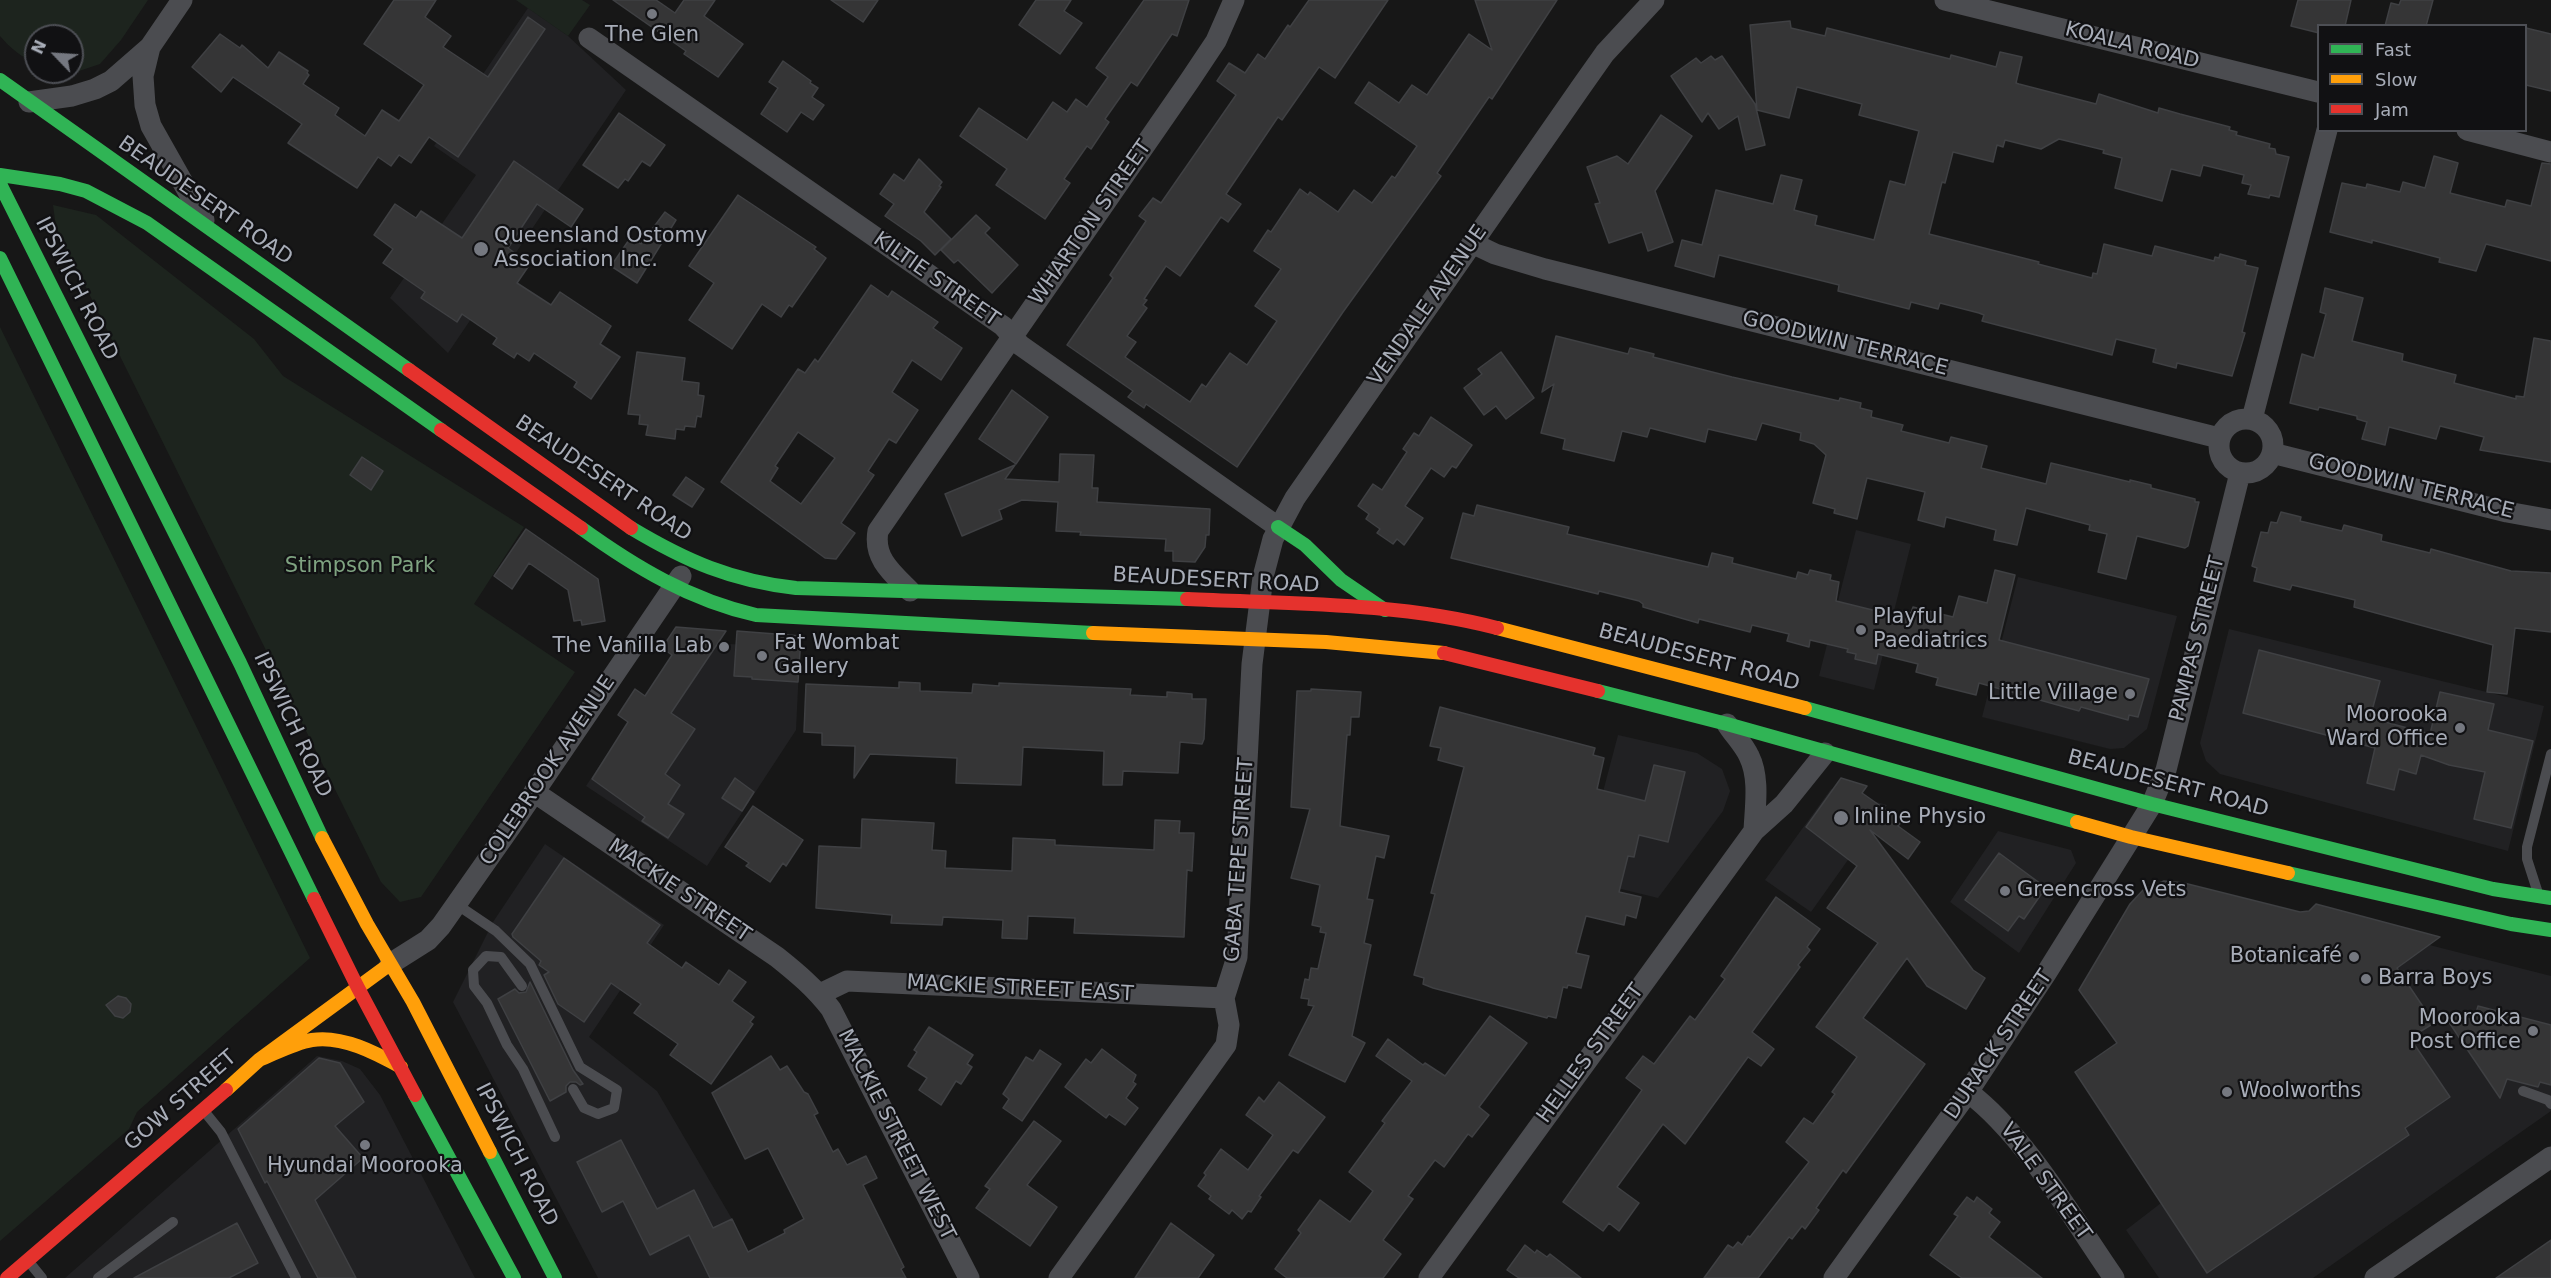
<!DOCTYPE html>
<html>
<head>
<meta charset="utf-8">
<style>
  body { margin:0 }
  #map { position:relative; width:2551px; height:1278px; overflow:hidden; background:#171717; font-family:"DejaVu Sans",sans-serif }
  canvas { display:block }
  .legend { position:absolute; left:2317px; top:24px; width:210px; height:108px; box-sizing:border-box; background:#111113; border:2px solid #4d4f55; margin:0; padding:8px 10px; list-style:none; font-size:18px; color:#a8adb8 }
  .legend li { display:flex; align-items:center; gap:12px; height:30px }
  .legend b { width:30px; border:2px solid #4d4f55 }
  .north { position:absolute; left:24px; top:24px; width:60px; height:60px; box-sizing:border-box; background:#111113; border:2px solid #4d4f55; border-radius:50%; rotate:295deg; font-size:16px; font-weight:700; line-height:24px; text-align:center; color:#a8adb8 }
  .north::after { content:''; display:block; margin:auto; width:21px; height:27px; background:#757880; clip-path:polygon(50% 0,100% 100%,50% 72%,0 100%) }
</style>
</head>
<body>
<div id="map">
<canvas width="2551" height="1278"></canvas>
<ul class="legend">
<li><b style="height:8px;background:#30b455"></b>Fast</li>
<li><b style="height:8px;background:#ff9f0a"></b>Slow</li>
<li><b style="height:8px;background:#e5322d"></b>Jam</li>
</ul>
<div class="north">N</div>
</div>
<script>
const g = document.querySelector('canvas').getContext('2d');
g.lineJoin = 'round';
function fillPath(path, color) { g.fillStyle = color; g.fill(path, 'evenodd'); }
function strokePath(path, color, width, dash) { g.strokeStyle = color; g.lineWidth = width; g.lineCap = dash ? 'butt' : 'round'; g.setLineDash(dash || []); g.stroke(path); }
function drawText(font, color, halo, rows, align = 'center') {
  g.font = font + ' "DejaVu Sans",sans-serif'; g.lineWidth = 4.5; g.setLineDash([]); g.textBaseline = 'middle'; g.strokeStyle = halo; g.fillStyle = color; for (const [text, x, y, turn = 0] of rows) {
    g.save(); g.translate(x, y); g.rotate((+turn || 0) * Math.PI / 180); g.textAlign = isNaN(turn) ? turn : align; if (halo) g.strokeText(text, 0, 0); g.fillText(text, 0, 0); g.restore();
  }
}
const built = new Path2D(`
  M528,8L568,36L626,90L448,353L390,298L476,175L434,146Z
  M1856,530L1911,544L1874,690L1819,676Z
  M2018,577L2177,616L2147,729L2124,748L2110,749L1982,717Z
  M2229,629L2544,706L2508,851L2220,774L2206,761L2200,743Z
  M681,642L800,647L796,730L707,866L586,786Z
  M1618,735L1697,753L1722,769L1730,791L1723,811L1658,898L1580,879Z
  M1831,789L1887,805L1811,912L1765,880Z
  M1998,831L2071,850L2076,863L2019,953L1950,902Z
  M545,844L664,925L589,1037L657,1091L732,1219L762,1278H598L453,1002L493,922Z
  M2304,913L2551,976V1111L2313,1278H2159L2126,1230L2161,1203Z
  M317,1056L342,1061L360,1069L380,1095L475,1278H65Z`);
const green = new Path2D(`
  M0,0H148L121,40L100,64L76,72L72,71V36H36V63C22,58 9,47 0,36Z
  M516,0H582L590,5L568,36Z
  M53,205L96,215L254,339L283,376L524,527L474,604L575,672L421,897L400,902L381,882L56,227Z
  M0,327L310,958L137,1112L129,1129L0,1241Z`);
const building = new Path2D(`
  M394,0H436L425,17L451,36L443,47L488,77L528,17L545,29L458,157L429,137L411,163L399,155L391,166L378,157L357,188L288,143L302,124L233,77L221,92L192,67L220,34L240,48L242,45L268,68L279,52L308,71L307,73L309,75L303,84L339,108L335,115L365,136L382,110L399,121L424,85L364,44Z
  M613,0H656L675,13L684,0H715L704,16L743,44L718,77L684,54L686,51Z
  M831,0H878L863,22Z
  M1036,0H1071L1064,11L1082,23L1060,54L1019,25Z
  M1144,0H1189L1177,36L1172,34L1137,86L1131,82L1126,89L1105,119L1109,122L1091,149L1087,146L1064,179L1070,183L1045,219L996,185L1007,169L960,136L979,108L1027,140L1053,102L1067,112L1076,99L1087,107L1108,77L1096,68Z
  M1309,0H1388L1335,78L1319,67L1282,120L1278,117L1226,194L1241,204L1228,222L1221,217L1180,276L1166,266L1144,299L1147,300L1143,305L1147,308L1127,336L1136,342L1125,357L1190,402L1202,384L1206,387L1230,353L1247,365L1277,321L1255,306L1281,269L1254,251L1268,230L1271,232L1300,189L1308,195L1310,192L1338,212L1354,190L1372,203L1392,176L1395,178L1417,146L1355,103L1369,82L1399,103L1412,85L1427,95L1469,34L1492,50L1475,0H1557L1492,99L1489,97L1437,173L1441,176L1343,312L1237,467L1146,404L1144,408L1128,397L1133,391L1067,345L1113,278L1110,275L1146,221L1139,216L1153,198L1161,203L1236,95L1217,81L1229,63L1245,73L1258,54L1265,59L1288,25L1290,27Z
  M2298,0H2351L2345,26H2319V33L2291,26Z
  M2401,0H2433L2426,26H2385L2391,3L2399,5Z
  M1790,21L1791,28L1825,36L1827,28L1950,59L1951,55L1996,67L2000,52L2022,57L2016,83L2019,84L2096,104L2099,94L2158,113L2159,108L2180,114L2230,127L2229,130L2237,132L2236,135L2270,144L2269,148L2275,149L2276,154L2289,157L2279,197L2270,195L2269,198L2248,194L2251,185L2242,183L2244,175L2203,165L2200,176L2171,169L2162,201L2115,188L2122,158L2103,153L2104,150L2059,139L2041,149L2005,140L2003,147L1997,145L1993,162L1953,152L1945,183L1942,182L1929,234L2039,262L2038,264L2092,278L2093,273L2097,274L2104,244L2152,256L2155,246L2214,261L2215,257L2219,258L2220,254L2246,261L2245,265L2258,268L2242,332L2245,333L2232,376L2177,363L2176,368L2153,362L2156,349L2116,339L2112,355L1982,321L1984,315L1979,313L1940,303L1938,309L1911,302L1909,309L1838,291L1839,285L1719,255L1714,277L1675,266L1682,240L1702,245L1716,190L1773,204L1781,175L1802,180L1794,210L1817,216L1815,225L1874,240L1890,181L1905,185L1919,131L1859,115L1862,104L1797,87L1789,118L1757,110L1750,25Z
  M2526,28L2551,34V91L2526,85Z
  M1711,56L1715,60L1722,56L1755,104L1765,145L1746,150L1738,116L1719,129L1708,113L1702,122L1671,76L1696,58L1701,63Z
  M783,61L811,81L810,83L818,88L812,97L824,105L813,120L801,112L787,132L761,114L778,88L769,82Z
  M619,113L665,145L650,166L642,161L628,181L625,179L618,188L583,165Z
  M1661,115L1692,136L1655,191L1673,242L1648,251L1642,232L1609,243L1595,204L1600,203L1587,167L1617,156L1628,164Z
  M2434,156L2458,163L2450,193L2505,207L2507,200L2531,206L2542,163L2551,164V261L2486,244L2476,271L2439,262L2440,258L2372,240V243L2330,232L2342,183L2366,188L2367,184L2400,192L2403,182L2425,188Z
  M919,159L942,182L939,186L941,187L924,212L951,239L935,255L921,241L885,216L894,204L880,194L894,174L904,181Z
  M514,161L583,209L571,227L537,204L508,248L530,264L517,283L551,305L560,292L611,326L600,344L620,357L591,399L574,387L577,382L534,353L529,361L517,353L514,358L493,344L497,338L462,314L457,322L421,298L425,292L383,263L393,249L374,235L395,204L416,218L421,211L462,238Z
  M738,195L816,247L814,249L826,258L792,307L789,305L781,317L762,304L732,349L689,320L714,283L689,266Z
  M665,212L676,220L637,283L611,266L631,237L641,244Z
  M976,215L990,228L985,233L1018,265L992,293L958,260L954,263L941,250Z
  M871,285L888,297L892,291L938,322L933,328L962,348L941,380L912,360L892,392L918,410L896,443L889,439L868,471L874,475L841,523L855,533L836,559L825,558L721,482L798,369L805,373L815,359L818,362ZM798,432L835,458L801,504L770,481L778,468L775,466Z
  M2325,288L2363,298L2352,341L2403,354L2402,361L2456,375L2454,383L2516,399V396L2524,397L2534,338L2551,341V462L2480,450L2484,437L2440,426L2436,439L2389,427L2385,445L2362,439L2367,422L2357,419V416L2319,407L2318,410L2290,403L2302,354L2314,358L2326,314L2320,312Z
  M1556,336L1628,354L1630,348L1654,354L1653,357L1732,377L1839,401L1840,398L1861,403L1860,408L1872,411L1871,417L1903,425L1901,431L1949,443L1951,437L1987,446L1981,468L2046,484L2051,463L2130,482V480L2151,485V488L2195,499V502H2199L2188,546L2185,548L2137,536L2126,579L2098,572L2107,534L2089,530L2090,525L2026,508L2017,545L1994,540L1996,530L1946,517L1944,527L1918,520L1925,492L1867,478L1857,519L1834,513L1835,509L1813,503L1826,455L1814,444L1800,440L1801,433L1762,423L1756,440L1708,429L1705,442L1650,428L1647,437L1622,431L1614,461L1563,449L1565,439L1541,433L1554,384L1542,392Z
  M637,352L685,358L682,381L699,383L698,395L704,396L701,417L697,416L695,427L685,426L684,430L676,429L675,439L646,435L648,425L639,424L640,415L628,414Z
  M1501,352L1534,398L1506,419L1496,406L1484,415L1464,388L1482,374L1478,369Z
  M1012,390L1048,417L1016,464L979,439Z
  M1431,417L1472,445L1456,468L1452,466L1444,477L1431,468L1405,506L1423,518L1404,545L1397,539L1393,544L1377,533L1380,529L1366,519L1369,514L1358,506L1373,484L1382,490L1407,452L1403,449L1414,433L1419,436Z
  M1060,454L1094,455L1092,488H1098L1097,502L1210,509L1209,535H1206L1205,547L1195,562L1173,561V551H1165L1166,539L1080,535L1081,532L1056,531L1058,502L1022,500L999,510L1002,519L962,536L945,494L1015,465L1005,479L1059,482Z
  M362,457L383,471L371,490L350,475Z
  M686,477L704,489L692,507L673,495Z
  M1477,505L1569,527L1567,534L1708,567L1712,553L1733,558L1732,563L1796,579L1798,572L1808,575L1810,570L1831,575L1830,580L1839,582L1836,601L1901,617L1903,611L1911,613L1913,607L1953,617L1959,596L1987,603L1995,570L2015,575L1999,640L2149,679L2138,717L2129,715L2128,720L2081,707L2079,711L1979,683L1976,695L1936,685L1938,678L1916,672L1918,664L1878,654L1876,664L1855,659L1856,654L1847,652L1848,649L1810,640L1809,647L1787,641L1789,634L1752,625L1750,632L1699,619L1698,623L1643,607V604L1639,601L1599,591L1598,594L1451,558L1463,513L1474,516Z
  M2281,512L2301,517L2300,521L2342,531L2344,525L2382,535L2381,541L2430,553L2431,549L2511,571L2551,573V632L2515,628L2507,694L2487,692L2493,645L2354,607L2355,600L2292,585L2290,590L2254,581L2257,568L2252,566L2261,532L2268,533L2271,522L2277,523Z
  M526,529L598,579L605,621L582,625L581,620L574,621L568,590L529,563L512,589L494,576Z
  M676,627L726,631L671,713L695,729L665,774L680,785L668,804L684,814L668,838L642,821L645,817L592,779L628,722L618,715L635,689L645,696L672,655L662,648Z
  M737,631L801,636L798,682L752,679V677L734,676Z
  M2259,650L2380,681L2370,718L2430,734L2440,692L2494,704L2488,730L2533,741L2511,828L2474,819L2485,772L2449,765L2421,755L2416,774L2399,769L2394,790L2367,783L2375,748L2243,713Z
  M899,682L920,683V691L972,693L973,684L999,686V683L1131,689L1130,695L1167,697V692L1192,694V699H1206L1204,739L1202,744L1180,742L1178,773L1123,771L1122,785H1103L1104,751L1023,747L1021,785L956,783L957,758L870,754L854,778L855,746L822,745V733L804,732L806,684L899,688Z
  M1311,689L1361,692L1359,717H1351L1350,735H1347L1340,826L1389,836L1384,858L1376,856L1367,899L1373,900L1364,943L1371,945L1352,1036L1365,1043L1345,1082L1289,1055L1314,1006L1308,1005L1309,999L1301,998L1305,979L1309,980L1311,968L1318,969L1326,933L1320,932L1321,927L1312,925L1320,885L1291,878L1310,809L1291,807L1297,691H1311Z
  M1440,707L1595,748L1593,755L1604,758L1597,789L1645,801L1654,765L1685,772L1668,842L1639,835L1634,857L1628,856L1619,892L1641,897L1636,918L1626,915L1624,925L1586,916L1576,953L1589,956L1581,988L1568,985L1567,988L1563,987L1556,1018L1548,1016L1547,1018L1433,988L1423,984L1424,978L1414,975L1435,894L1431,893L1464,767L1438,760L1441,748L1430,746Z
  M735,778L754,792L742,811L722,798Z
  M1841,778L1867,786L1862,793L1902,821L1898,826L1920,842L1908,859L1870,830L1973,970L1985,978L1966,1009L1927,986L1907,958L1863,1018L1925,1064L1846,1173L1843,1170L1816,1208L1819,1210L1805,1229L1802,1226L1792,1239L1789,1237L1758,1278H1704L1728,1245L1733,1248L1738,1242L1742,1245L1748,1236L1750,1237L1809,1162L1786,1142L1804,1118L1813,1124L1835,1094L1832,1092L1857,1057L1816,1027L1878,943L1827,908L1857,866L1806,827Z
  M753,806L803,840L786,866L783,863L770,882L746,866L749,863L725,847Z
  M862,819L934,823L932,850L946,851L945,868L1012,871L1013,838L1055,840V845L1154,850L1155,820L1180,821L1179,833H1194L1192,871L1187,870L1184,937L1074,933L1075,918L1028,916L1027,939L1002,938L1003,920L943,917L942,925L891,923L892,915L816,908L819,846L861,848Z
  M1999,853L2041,884L2037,889L2042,893L2024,919L2019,916L2008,931L1965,900Z
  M564,858L660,925L647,943L682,968L686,962L719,985L729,970L746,982L732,1001L754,1017L750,1022L753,1024L711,1084L670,1055L678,1044L634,1013L641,1004L611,983L584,1022L558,1004L544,975L549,972L539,965L541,961L513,937L512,934Z
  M2164,881L2184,883L2300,912L2309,911L2316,904L2440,937L2397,968L2434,1023L2410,1038L2450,1097L2405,1128L2409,1135L2207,1273L2075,1072L2117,1043L2079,990L2130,904L2144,889Z
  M1776,897L1820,929L1807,947L1810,950L1798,965L1800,967L1752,1032L1774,1049L1761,1066L1748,1057L1685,1144L1663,1124L1617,1187L1639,1203L1619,1231L1609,1223L1603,1231L1563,1202L1642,1090L1626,1078L1643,1056L1654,1064L1690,1016L1695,1020L1725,979L1721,976Z
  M530,982L573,1070L583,1084L580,1085L576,1082H570L566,1086V1092L550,1101L498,999L515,989L519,993L526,992Z
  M118,996L126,998L131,1004L130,1012L123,1018L115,1016L106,1005Z
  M2478,1006L2551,1025V1085L2540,1082L2538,1087L2507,1079L2500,1098L2442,1012L2474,1020Z
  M1490,1016L1527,1043L1479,1107L1489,1115L1472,1137L1468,1134L1444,1167L1435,1160L1408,1196L1413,1199L1383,1240L1401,1254L1383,1278H1287L1275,1269L1301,1233L1298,1230L1320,1200L1350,1222L1373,1191L1349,1172L1385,1123L1382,1121L1412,1081L1376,1056L1388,1039L1423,1065L1425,1063L1445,1076Z
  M929,1027L973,1055L967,1064L972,1067L961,1084L956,1081L941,1105L919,1090L927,1078L908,1066L917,1052L914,1050Z
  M1102,1049L1136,1075L1133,1082L1136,1084L1126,1098L1138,1108L1125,1125L1109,1114L1106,1118L1065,1087L1086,1059L1091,1063Z
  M1040,1050L1061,1064L1022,1121L1003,1108L1009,1099L1003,1094L1026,1057L1033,1061Z
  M771,1056L780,1070L787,1066L804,1092L808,1094L818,1113L814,1115L833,1152L838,1149L847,1165L866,1156L877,1178L863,1185L904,1267L901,1269L906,1278H710L689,1235L650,1255L623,1201L602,1212L577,1162L621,1140L657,1209L694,1190L713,1228L732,1219L748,1252L785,1233L784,1230L804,1219L768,1148L745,1159L712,1093Z
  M319,1058L340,1063L364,1102L335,1126L363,1158L315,1200L356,1278H318L267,1181L265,1183L238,1129Z
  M1279,1082L1325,1117L1298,1153L1293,1150L1259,1196L1261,1197L1251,1212L1248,1211L1242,1219L1232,1210L1229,1214L1209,1199L1211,1196L1198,1186L1206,1175L1204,1173L1221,1149L1248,1170L1273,1135L1246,1115L1259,1097L1264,1102Z
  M1034,1121L1061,1141L1027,1185L1057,1207L1030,1246L976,1208L990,1189L985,1186Z
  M1967,1197L1974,1202L1977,1197L1992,1209L1989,1213L2000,1222L1989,1237L2042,1278H1962L1930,1255L1958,1216L1954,1214Z
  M237,1223L258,1263L229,1278H134Z
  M1171,1223L1214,1255L1198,1278H1135Z
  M2551,1240V1278H2496Z
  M1525,1245L1535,1253L1537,1250L1547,1257L1550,1254L1581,1278H1519L1507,1270Z`);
const lane = new Path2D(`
  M2537,890L2527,859V847L2551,754
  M456,904L496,931L530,964L580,1067L617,1090L614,1108L598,1114L584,1108L573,1089
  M522,986L501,957L486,956L473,970L474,986L487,1003L507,1045L523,1069L555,1137
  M2523,1091L2548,1100L2551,1104
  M204,1111L221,1132L296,1278
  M29,1262L42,1278
  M98,1278L173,1222`);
const street = new Path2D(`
  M1945,0L2318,92
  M589,38L1003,326L1020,345L1278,527
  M150,47L143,76L145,105L151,126L204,220
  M29,102L72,96L95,89L111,81L150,47L182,0
  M2467,130L2551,152
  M1472,243L1495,254L1545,269L2219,438
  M2219 446a27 27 0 1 1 54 0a27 27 0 1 1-54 0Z
  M2252,419L2327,130
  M2272,453L2507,512L2551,520
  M910,591C892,573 873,558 878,531L1190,80L1216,41L1234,0
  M1727,724C1734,735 1744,745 1749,756C1760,778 1755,807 1754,831
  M534,792L777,957C797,973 815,988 831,1009L969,1278
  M390,964L428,940L441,926L514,822L681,576
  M820,994L847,981L1224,998
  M1968,1092C2025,1135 2073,1219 2114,1278
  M1059,1278L1226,1045L1229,1025L1224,998L1237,957L1252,664L1263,577L1273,539L1295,498L1581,87L1605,53L1654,0
  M1429,1278L1754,831L1784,804L1825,753
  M1834,1278L1968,1092L2047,972L2152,804L2166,770L2240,473
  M2375,1278L2551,1157`);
const fast = new Path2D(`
  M0,80L409,370
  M0,175L60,184L86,191L147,223L441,430
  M0,184L240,663L322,838
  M0,258L314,899
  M1278,527L1305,545L1341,580L1385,610
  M581,528C635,567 690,600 756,615L1093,633
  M631,528C686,561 732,581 796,588L1187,599
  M1598,691L1727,724L2077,822
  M1805,708L2152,804L2493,889L2551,898
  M2288,873L2511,924L2551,930
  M415,1095L514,1278
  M490,1152L555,1278`);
const slow = new Path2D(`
  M1497,628L1805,708
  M1093,633L1326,642L1444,653
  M2077,822L2131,837L2288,873
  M322,838L367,924L413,1002L490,1152
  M259,1060C276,1053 294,1043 312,1040C342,1035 376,1053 401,1067
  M226,1090L259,1060L390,964`);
const jam = new Path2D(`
  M409,370L631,528
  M441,430L581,528
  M1187,599C1289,604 1397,602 1497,628
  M1444,653L1598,691
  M314,899L357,986L415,1095
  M7,1278L226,1090`);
const markers = [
  [652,14,6,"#757880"],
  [481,249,8,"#757880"],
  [1861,630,6,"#757880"],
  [724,647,6,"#757880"],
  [762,656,6,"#757880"],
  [2130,694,6,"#757880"],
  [2460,728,6,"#757880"],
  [1841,818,8,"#757880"],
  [2005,891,6,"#757880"],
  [2354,957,6,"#757880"],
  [2366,979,6,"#757880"],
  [2533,1031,6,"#757880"],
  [2227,1092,6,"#757880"],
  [365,1145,6,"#757880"]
];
const poiNames = [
  ["The Glen",652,36,"center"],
  ["Queensland Ostomy",494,237],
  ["Association Inc.",494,261],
  ["Playful",1873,618],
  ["Paediatrics",1873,642],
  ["Fat Wombat",774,644],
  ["Gallery",774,668],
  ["The Vanilla Lab",712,647,"right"],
  ["Little Village",2118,694,"right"],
  ["Moorooka",2448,716,"right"],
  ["Ward Office",2448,740,"right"],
  ["Inline Physio",1854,818],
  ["Greencross Vets",2017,891],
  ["Botanicafé",2342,957,"right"],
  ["Barra Boys",2378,979],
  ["Moorooka",2521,1019,"right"],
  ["Post Office",2521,1043,"right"],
  ["Woolworths",2239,1092],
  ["Hyundai Moorooka",365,1167,"center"]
];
const streetNames = [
  ["KOALA ROAD",2132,46,14],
  ["BEAUDESERT ROAD",205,201,35],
  ["WHARTON STREET",1091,223,-55],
  ["KILTIE STREET",936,280,35],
  ["IPSWICH ROAD",76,289,63],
  ["VENDALE AVENUE",1428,306,-55],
  ["GOODWIN TERRACE",1845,344,14],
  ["BEAUDESERT ROAD",603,479,34],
  ["GOODWIN TERRACE",2411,487,14],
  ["BEAUDESERT ROAD",1216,581,3],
  ["PAMPAS STREET",2198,639,-76],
  ["BEAUDESERT ROAD",1699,658,15],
  ["IPSWICH ROAD",292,725,65],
  ["COLEBROOK AVENUE",548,771,-56],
  ["BEAUDESERT ROAD",2168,784,15],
  ["GABA TEPE STREET",1240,860,-86],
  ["MACKIE STREET",679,891,34],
  ["MACKIE STREET EAST",1020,989,3],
  ["DURACK STREET",1999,1045,-56],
  ["HELLES STREET",1591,1054,-54],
  ["GOW STREET",181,1101,-41],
  ["MACKIE STREET WEST",896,1135,63],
  ["IPSWICH ROAD",516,1155,63],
  ["VALE STREET",2045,1182,54]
];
const parkNames = [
  ["Stimpson Park",360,567]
];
fillPath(built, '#212123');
fillPath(green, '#1d241e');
fillPath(building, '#353536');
strokePath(building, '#3f4043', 1.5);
strokePath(lane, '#4b4c50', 10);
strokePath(street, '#4b4c50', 21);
strokePath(fast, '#30b455', 14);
strokePath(slow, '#ff9f0a', 14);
strokePath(jam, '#e5322d', 14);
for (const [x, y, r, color] of markers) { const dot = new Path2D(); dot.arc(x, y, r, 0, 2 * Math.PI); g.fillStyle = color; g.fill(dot); strokePath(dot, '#111113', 2); }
drawText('21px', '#a8adb8', '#111113', poiNames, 'left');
drawText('21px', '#a8adb8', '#111113', streetNames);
drawText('21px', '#7fa381', '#111113', parkNames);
</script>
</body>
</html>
